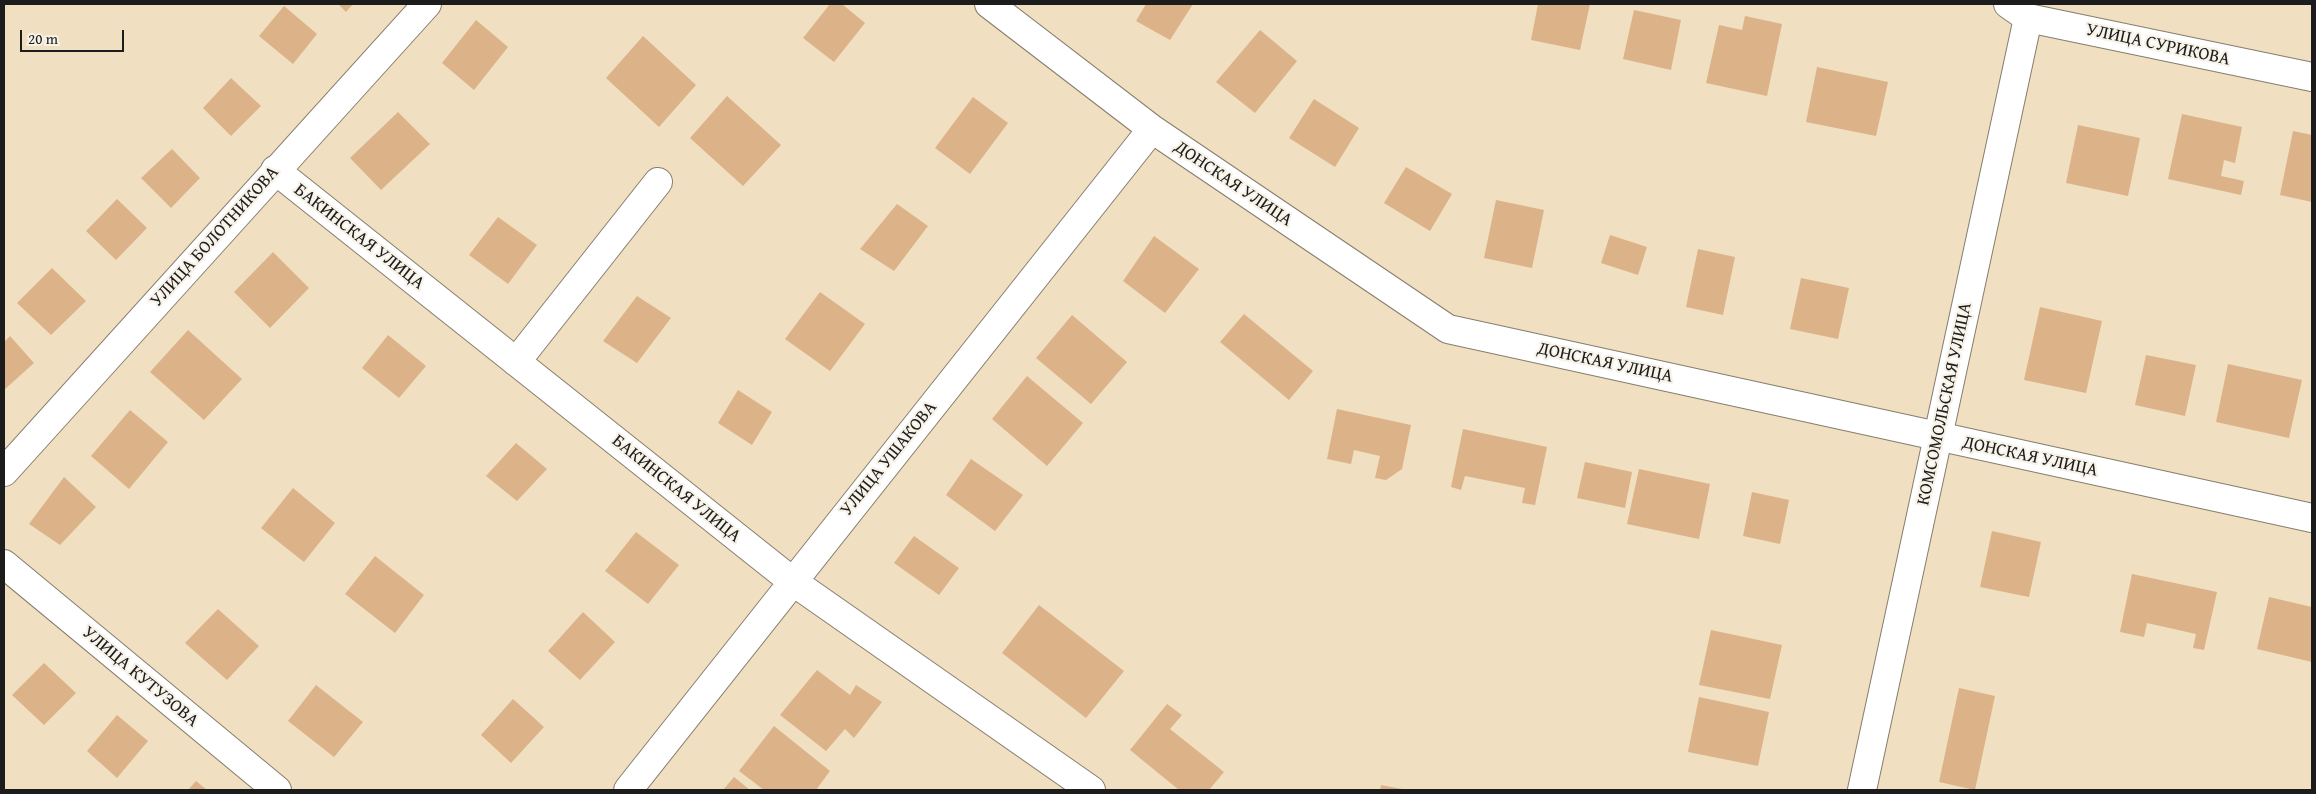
<!DOCTYPE html>
<html>
<head>
<meta charset="utf-8">
<style>
  body { margin:0 }
  #map { position:relative; width:2316px; height:794px; overflow:hidden; background:#f0dfc0; font-family:"Gentium Book Plus",serif }
  canvas { display:block }
  .frame { position:absolute; inset:0; border:5px solid #1c1c1c; pointer-events:none }
  .scale { position:absolute; left:20px; top:30px; width:104px; height:22px; box-sizing:border-box; border:2px solid #1c1c1c; border-top:0; padding-left:6px; font-size:15px; line-height:18px; white-space:nowrap; color:#1c1c1c; -webkit-text-stroke:4px #f7f3e8; paint-order:stroke }
</style>
</head>
<body>
<div id="map">
<canvas width="2316" height="794"></canvas>
<div class="frame"></div>
<div class="scale">20 m</div>
</div>
<script>
const g = document.querySelector('canvas').getContext('2d');
g.lineJoin = 'round';
function fillPath(path, color) { g.fillStyle = color; g.fill(path, 'evenodd'); }
function strokePath(path, color, width, dash) { g.strokeStyle = color; g.lineWidth = width; g.lineCap = dash ? 'butt' : 'round'; g.setLineDash(dash || []); g.stroke(path); }
function drawText(font, color, halo, rows, align = 'center') {
  g.font = font + ' "Gentium Book Plus",serif'; g.lineWidth = 4.5; g.setLineDash([]); g.textBaseline = 'middle'; g.strokeStyle = halo; g.fillStyle = color; for (const [text, x, y, turn = 0] of rows) {
    g.save(); g.translate(x, y); g.rotate((+turn || 0) * Math.PI / 180); g.textAlign = isNaN(turn) ? turn : align; if (halo) g.strokeText(text, 0, 0); g.fillText(text, 0, 0); g.restore();
  }
}
const building = new Path2D(`
  M338,4H353L346,12Z
  M830,4H842L865,23L834,62L803,38Z
  M1146,4H1193L1170,40L1136,21Z
  M1538,4H1590L1580,50L1531,40Z
  M284,6L317,34L293,64L259,36Z
  M1634,10L1681,20L1671,70L1623,59Z
  M1745,16L1782,24L1767,96L1706,83L1719,25L1742,30Z
  M476,20L508,47L474,90L442,63Z
  M1260,30L1297,61L1255,113L1216,82Z
  M643,36L696,85L659,127L606,78Z
  M1817,67L1888,82L1876,136L1806,122Z
  M231,78L261,106L231,136L203,108Z
  M727,96L781,145L743,186L690,138Z
  M973,97L1008,123L970,174L935,148Z
  M1314,99L1359,128L1335,167L1289,138Z
  M398,112L430,144L381,190L350,158Z
  M2182,114L2242,127L2235,163L2224,160L2221,176L2244,181L2241,195L2168,179Z
  M2078,125L2140,138L2128,196L2066,183Z
  M2293,131L2312,135V202L2280,195Z
  M172,149L200,178L171,208L141,178Z
  M1406,167L1452,194L1430,231L1384,203Z
  M117,199L147,228L116,260L86,231Z
  M1496,200L1544,210L1532,268L1484,258Z
  M897,204L928,226L894,271L860,249Z
  M498,217L537,245L508,284L469,255Z
  M1610,235L1647,247L1638,275L1601,263Z
  M1154,236L1199,269L1165,313L1123,281Z
  M1698,249L1735,257L1723,315L1686,307Z
  M273,252L309,288L270,328L234,292Z
  M52,268L86,301L51,335L17,303Z
  M1801,278L1849,288L1838,339L1790,329Z
  M820,292L865,324L830,371L785,339Z
  M637,296L671,318L637,363L603,341Z
  M2040,307L2102,321L2086,393L2024,380Z
  M1244,314L1313,371L1289,400L1220,342Z
  M1072,315L1127,362L1091,404L1036,358Z
  M188,330L242,379L204,420L150,372Z
  M388,335L426,366L399,398L362,368Z
  M10,336L34,363L4,390V342Z
  M2146,355L2196,365L2185,416L2135,405Z
  M2228,364L2302,380L2289,438L2216,422Z
  M1027,376L1083,423L1047,466L992,419Z
  M738,390L772,412L752,445L718,423Z
  M1337,409L1411,425L1402,469L1386,480L1375,478L1380,456L1354,450L1351,464L1327,459Z
  M130,410L168,442L129,489L91,456Z
  M1463,429L1547,447L1535,505L1522,503L1525,488L1465,476L1461,490L1451,487Z
  M516,443L547,469L517,501L486,476Z
  M971,459L1023,495L995,531L946,495Z
  M1585,462L1632,472L1625,508L1577,498Z
  M1639,469L1710,484L1699,539L1627,524Z
  M64,477L96,507L60,545L29,524Z
  M293,488L335,523L304,562L261,528Z
  M1752,492L1789,500L1780,544L1743,536Z
  M1992,531L2041,542L2029,597L1980,587Z
  M636,532L679,565L648,604L605,571Z
  M914,536L959,568L939,595L894,563Z
  M375,556L424,595L395,633L345,594Z
  M2132,574L2217,592L2204,650L2193,648L2196,634L2147,623L2144,637L2120,632Z
  M2269,597L2312,607V662L2257,649Z
  M1039,605L1124,671L1086,718L1002,653Z
  M218,609L259,646L227,680L185,643Z
  M583,612L615,642L580,680L548,651Z
  M1711,630L1782,645L1770,699L1699,685Z
  M44,663L76,693L44,725L12,695Z
  M817,670L850,695L856,685L882,702L854,738L845,729L826,751L780,715Z
  M316,685L363,722L334,757L288,721Z
  M1959,688L1995,696L1975,790L1939,782Z
  M1699,697L1769,712L1758,766L1688,752Z
  M513,699L544,727L511,763L481,735Z
  M1167,704L1182,715L1170,729L1224,772L1209,790H1179L1130,750Z
  M117,715L148,741L117,778L87,751Z
  M774,726L830,771L816,790H764L739,771Z
  M734,777L750,790H723Z
  M196,781L207,790H188Z
  M1381,785L1402,789V790H1380Z`);
const minor = new Path2D(`
  M989,4L1152,129L1448,329L2312,518
  M2028,18L2312,77
  M275,170L792,581L1091,790
  M516,362L658,182
  M4,472L427,4
  M4,564L277,790
  M628,790L1152,129`);
const tertiary = new Path2D(`
  M1862,790L2028,18L2008,4`);
const streetNames = [
  ["УЛИЦА СУРИКОВА",2158,45,12],
  ["ДОНСКАЯ УЛИЦА",1233,184,34],
  ["УЛИЦА БОЛОТНИКОВА",215,237,-48],
  ["БАКИНСКАЯ УЛИЦА",359,237,38],
  ["ДОНСКАЯ УЛИЦА",1605,363,12],
  ["КОМСОМОЛЬСКАЯ УЛИЦА",1945,404,-78],
  ["ДОНСКАЯ УЛИЦА",2030,457,12],
  ["УЛИЦА УШАКОВА",889,459,-51],
  ["БАКИНСКАЯ УЛИЦА",676,489,39],
  ["УЛИЦА КУТУЗОВА",140,677,40]
];
fillPath(building, '#dcb389');
strokePath(minor, '#867e6e', 30);
strokePath(tertiary, '#867e6e', 30);
strokePath(minor, '#fff', 28);
strokePath(tertiary, '#fff', 28);
drawText('18px', '#1c1c1c', '#f7f3e8', streetNames);
</script>
</body>
</html>
